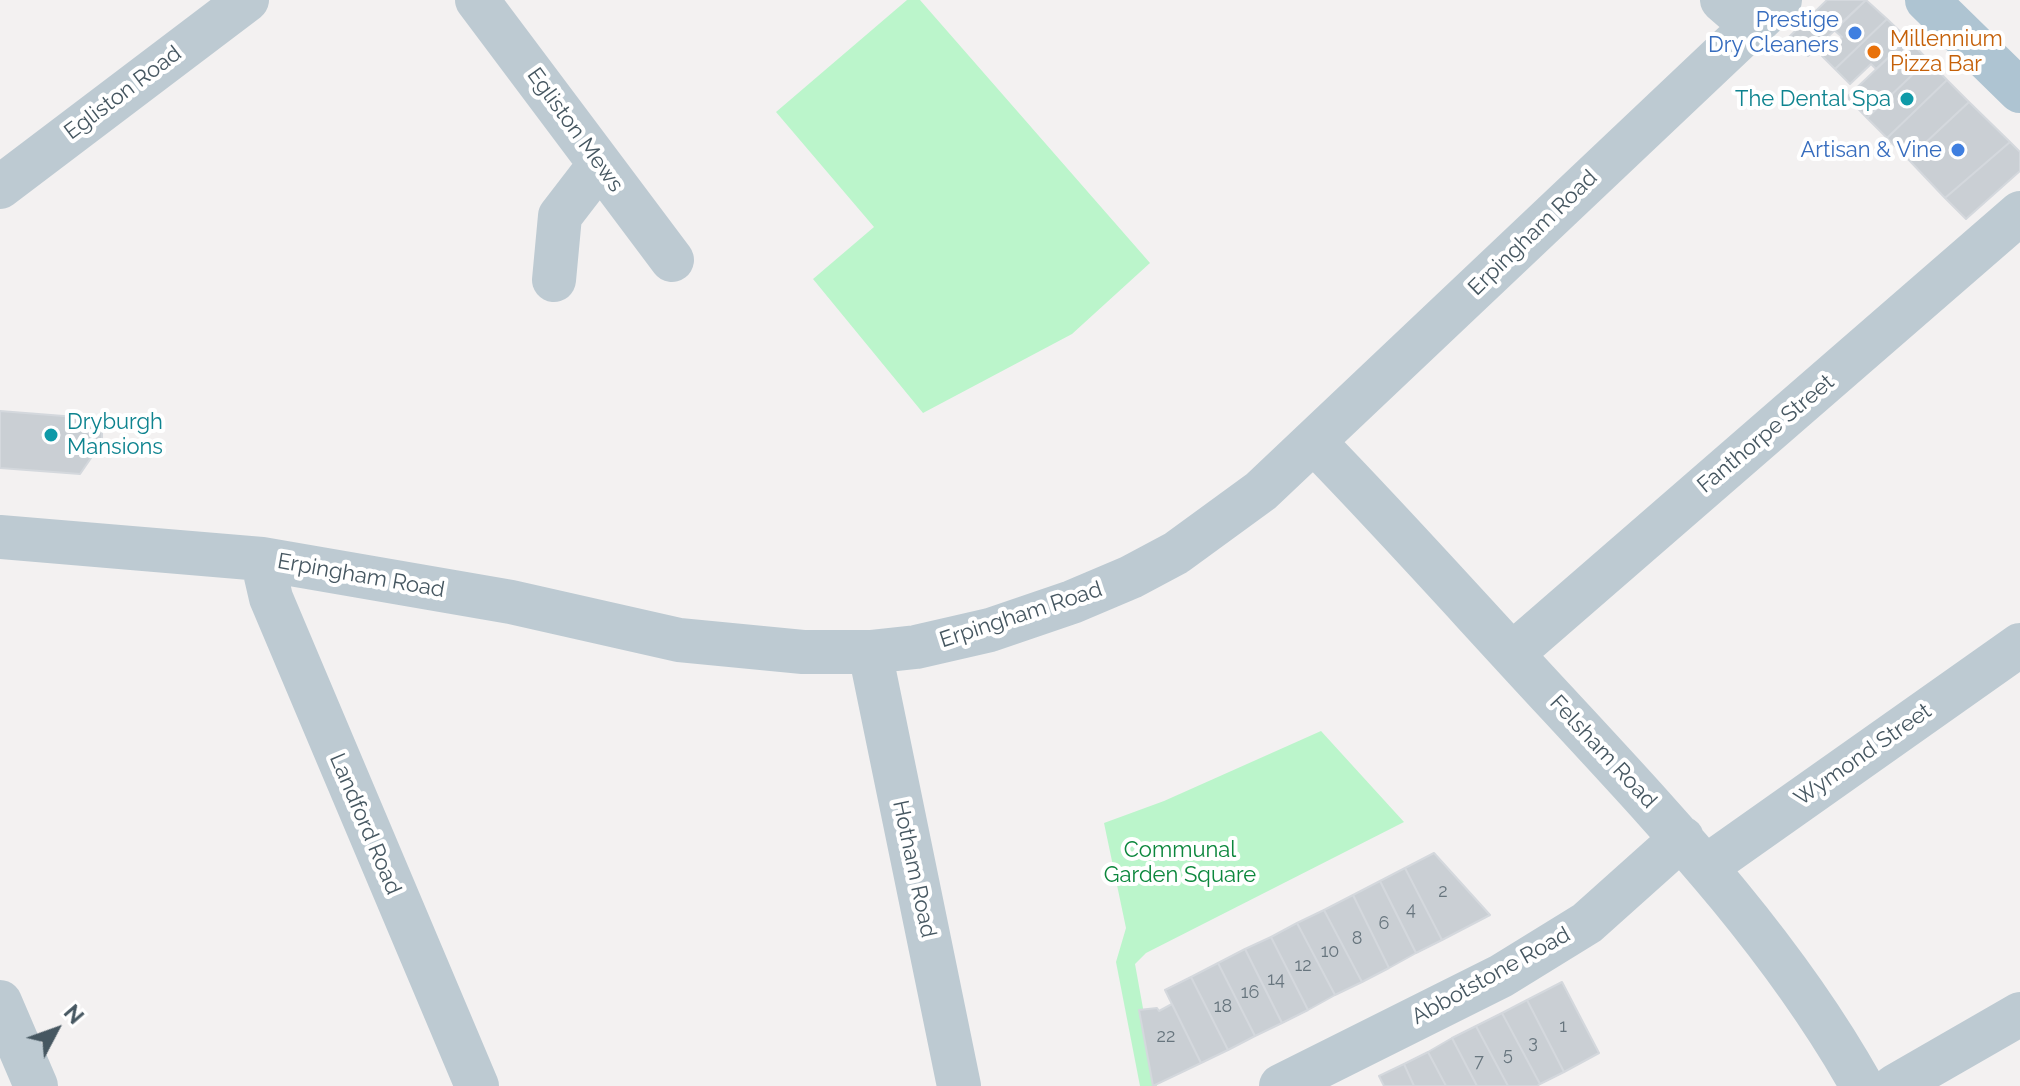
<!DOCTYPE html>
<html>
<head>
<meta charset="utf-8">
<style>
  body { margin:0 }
  #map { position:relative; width:2020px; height:1086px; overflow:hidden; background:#f3f1f1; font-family:Raleway,sans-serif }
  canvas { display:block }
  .north { position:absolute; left:16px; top:990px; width:80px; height:80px; -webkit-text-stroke:6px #fff; paint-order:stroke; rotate:49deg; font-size:22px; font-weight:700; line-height:32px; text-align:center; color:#465761 }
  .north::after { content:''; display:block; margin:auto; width:28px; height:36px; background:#465761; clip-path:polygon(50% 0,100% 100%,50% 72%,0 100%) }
</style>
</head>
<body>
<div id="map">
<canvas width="2020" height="1086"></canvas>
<div class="north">N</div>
</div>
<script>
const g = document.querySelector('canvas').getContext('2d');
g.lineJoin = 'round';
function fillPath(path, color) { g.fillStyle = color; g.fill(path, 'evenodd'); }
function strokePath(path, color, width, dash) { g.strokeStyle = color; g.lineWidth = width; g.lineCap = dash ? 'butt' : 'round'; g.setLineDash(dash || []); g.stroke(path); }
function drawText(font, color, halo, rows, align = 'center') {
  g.font = font + ' Raleway,sans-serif'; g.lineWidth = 8; g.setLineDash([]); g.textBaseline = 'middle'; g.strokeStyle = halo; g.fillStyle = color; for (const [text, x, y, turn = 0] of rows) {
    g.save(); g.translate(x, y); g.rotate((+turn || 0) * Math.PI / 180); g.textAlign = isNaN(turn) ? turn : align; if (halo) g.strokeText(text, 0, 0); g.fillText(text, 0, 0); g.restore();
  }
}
const green = new Path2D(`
  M907,0H920L1150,263L1072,334L923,413L813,279L874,227L776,112Z
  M1321,731L1404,822L1146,953L1135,964L1157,1086H1140L1116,962L1126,928L1104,823L1164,801Z`);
const building = new Path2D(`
  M1827,0H1866L1808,56L1789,37Z
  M1866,0L1887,19L1835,69L1822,56L1842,37L1834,30Z
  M1887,19L1908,39L1876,69L1871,64L1850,84L1835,69Z
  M1908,39L1928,60L1867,118L1847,97Z
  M1928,60L1947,80L1887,138L1867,118Z
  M1947,80L1969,102L1908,159L1887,138Z
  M1969,102L2010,142L1945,198L1908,159Z
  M2010,142L2020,152V171L1966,219L1945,198Z
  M0,411L89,418L102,428V442L80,474L0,468Z
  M1434,853L1490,915L1442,940L1405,868Z
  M1405,868L1442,940L1416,953L1380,881Z
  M1380,881L1416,953L1389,968L1353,895Z
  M1353,895L1389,968L1362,982L1324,910Z
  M1324,910L1362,982L1335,995L1297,923Z
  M1297,923L1335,995L1308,1010L1271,937Z
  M1271,937L1308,1010L1282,1023L1245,949Z
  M1245,949L1282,1023L1255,1036L1218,963Z
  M1218,963L1255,1036L1228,1050L1191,977Z
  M1191,977L1228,1050L1201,1063L1165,990Z
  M1562,982L1599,1053L1564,1072L1527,1000Z
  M1527,1000L1564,1072L1540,1084L1502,1013Z
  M1172,1004L1201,1063L1153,1086L1139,1010L1157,1008L1159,1011Z
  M1502,1013L1540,1084L1537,1086H1508L1476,1026Z
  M1476,1026L1508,1086H1477L1452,1038Z
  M1452,1038L1477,1086H1446L1428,1052Z
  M1428,1052L1446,1086H1414L1404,1064Z
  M1404,1064L1414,1086H1384L1379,1076Z`);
const minor = new Path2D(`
  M477,0L672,260
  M1722,0L1752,26
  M0,187L247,0
  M554,280L560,216L600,164
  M1314,442C1397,527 1476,616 1557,703C1668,823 1782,943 1862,1086
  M0,537L262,559L511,602L679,640L803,652H870L916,647L990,630L1072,602L1131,577L1176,553L1261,491L1780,0
  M262,559L271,598L477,1086
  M870,652L959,1086
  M1512,654L2020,213
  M1707,866L2020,645
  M0,1002L36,1086
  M1281,1086L1501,976L1587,923L1682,838
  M1895,1086L2020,1014`);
const major = new Path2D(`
  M1927,0L2020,91`);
const markers = [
  [1855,33,8,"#3f7fe0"],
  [1874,52,8,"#e8710a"],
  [1907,99,8,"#0f9aa8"],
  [1958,150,8,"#3f7fe0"],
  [51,435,8,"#0f9aa8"]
];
const numberNames = [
  ["2",1443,892],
  ["4",1411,910],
  ["6",1384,924],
  ["8",1357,939],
  ["10",1330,952],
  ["12",1303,966],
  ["14",1276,980],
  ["16",1250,993],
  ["18",1223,1007],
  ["1",1563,1027],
  ["22",1166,1037],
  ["3",1533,1043],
  ["5",1508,1055],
  ["7",1479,1062]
];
const shopNames = [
  ["Prestige",1839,20],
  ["Dry Cleaners",1839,45],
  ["Artisan & Vine",1942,150]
];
const foodNames = [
  ["Millennium",1890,39],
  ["Pizza Bar",1890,64]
];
const streetNames = [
  ["Egliston Road",123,93,-37],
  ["Egliston Mews",575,130,54],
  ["Erpingham Road",1533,233,-44],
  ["Fanthorpe Street",1766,434,-40],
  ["Erpingham Road",361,576,10],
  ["Erpingham Road",1021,615,-18],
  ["Felsham Road",1603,752,47],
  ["Wymond Street",1863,755,-35],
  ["Landford Road",365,824,67],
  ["Hotham Road",914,869,78],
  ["Abbotstone Road",1491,976,-29]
];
const cultureNames = [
  ["The Dental Spa",1891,99],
  ["Dryburgh",67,422,"left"],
  ["Mansions",67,447,"left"]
];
const parkNames = [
  ["Communal",1180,850],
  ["Garden Square",1180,875]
];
fillPath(green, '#bbf5cb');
fillPath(building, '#cacfd4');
strokePath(building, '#d4d8dd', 2);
strokePath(minor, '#bdcad2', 44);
strokePath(major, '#aec4d2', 44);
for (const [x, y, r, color] of markers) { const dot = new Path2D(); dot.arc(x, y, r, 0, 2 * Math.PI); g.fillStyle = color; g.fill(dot); strokePath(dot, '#fff', 3); }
drawText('18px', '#67757e', null, numberNames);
drawText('22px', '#366cbe', '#fff', shopNames, 'right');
drawText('22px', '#c56008', '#fff', foodNames, 'left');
drawText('22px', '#465761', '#fff', streetNames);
drawText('22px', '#0d838f', '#fff', cultureNames, 'right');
drawText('22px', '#0c873d', '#fff', parkNames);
</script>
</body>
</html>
